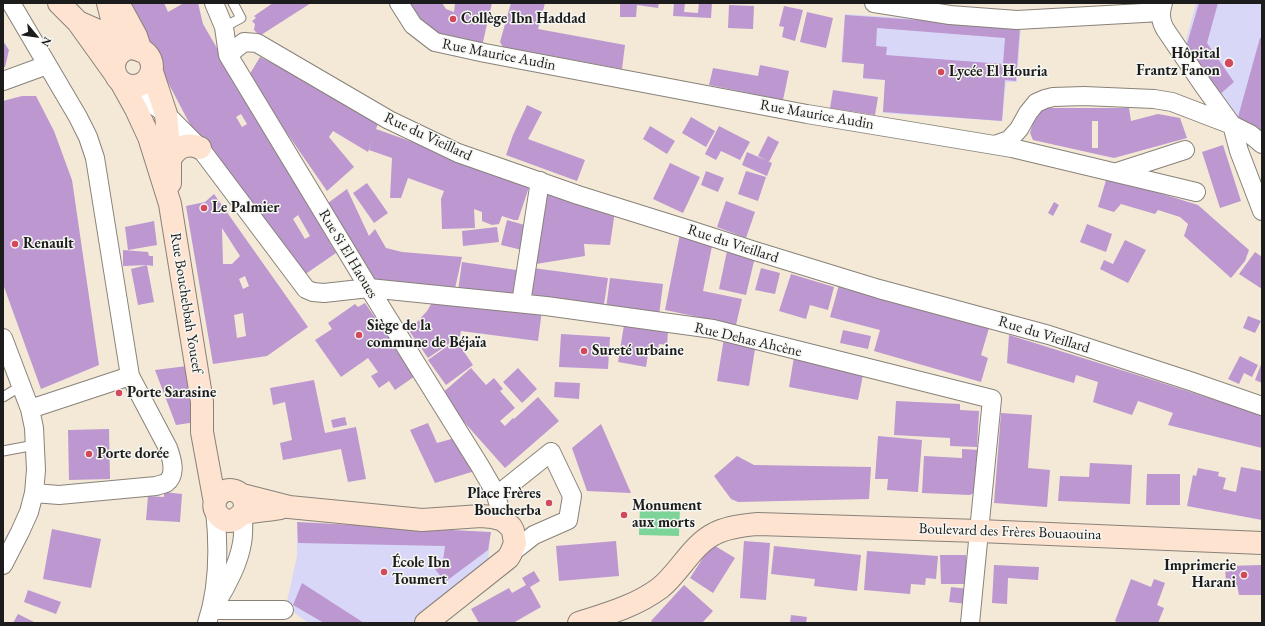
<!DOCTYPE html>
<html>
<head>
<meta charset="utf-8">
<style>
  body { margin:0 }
  #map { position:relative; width:1265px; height:626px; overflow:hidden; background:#f3e9d6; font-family:"EB Garamond",serif }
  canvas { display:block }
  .frame { position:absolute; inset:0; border:4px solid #1c1c1c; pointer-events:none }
  .north { position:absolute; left:16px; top:16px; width:40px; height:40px; -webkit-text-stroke:3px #f6f6f2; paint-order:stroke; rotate:119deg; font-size:11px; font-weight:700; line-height:16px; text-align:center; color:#1c1c1c }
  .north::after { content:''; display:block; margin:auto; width:14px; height:18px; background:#1c1c1c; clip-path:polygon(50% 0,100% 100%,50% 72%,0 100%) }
</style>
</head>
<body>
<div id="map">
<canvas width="1265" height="626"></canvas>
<div class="frame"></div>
<div class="north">N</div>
</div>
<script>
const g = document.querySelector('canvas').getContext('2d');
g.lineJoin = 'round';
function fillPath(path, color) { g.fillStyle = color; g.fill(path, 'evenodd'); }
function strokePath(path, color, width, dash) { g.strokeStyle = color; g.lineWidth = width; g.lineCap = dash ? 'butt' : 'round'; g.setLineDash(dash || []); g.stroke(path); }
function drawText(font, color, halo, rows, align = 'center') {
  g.font = font + ' "EB Garamond",serif'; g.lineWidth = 3; g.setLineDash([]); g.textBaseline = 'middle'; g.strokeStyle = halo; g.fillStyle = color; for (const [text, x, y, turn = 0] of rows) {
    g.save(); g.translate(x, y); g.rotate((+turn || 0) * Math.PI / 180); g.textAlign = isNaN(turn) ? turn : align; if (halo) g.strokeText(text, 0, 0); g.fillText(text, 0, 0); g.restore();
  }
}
const built = new Path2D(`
  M1196,3H1262V139L1235,117L1185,45Z
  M845,14L1021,26L1017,82H1006L1002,121L883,113L885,80L863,79L864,64L841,62Z
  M297,531L490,540L488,561L412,623H308L286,606L297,556Z`);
const green = new Path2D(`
  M640,507L680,508L679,536L639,535Z`);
const building = new Path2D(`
  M126,3H164L168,12L184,3H198L203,24L336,253L304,275L193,130ZM241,114L247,124L242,127L236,117ZM298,215L310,236L305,239L293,219Z
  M273,3H311L261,35L258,34L254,30L255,24L252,21L256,18L254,16Z
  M407,3H442L446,9L454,12L455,3H492L482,46L440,38L424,29Z
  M511,3H545L538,29L625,45L622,69L503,47L500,42Z
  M620,3H659L658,8L637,5L636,17H620Z
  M674,3H685L684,12L698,13L699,3H712L711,18L673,16Z
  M1199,3H1218L1207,43L1234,82L1218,96L1210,79L1187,44Z
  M729,5L754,6L753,29L728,28Z
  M784,6L803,10L795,41L782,37L784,27L779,26Z
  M807,12L833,18L826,48L800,42Z
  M845,15L1020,27L1016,81L1005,80L1002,121L883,112L885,80L863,78L864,64L842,62ZM877,28L1005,38L1003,64L886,55L887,47L876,46Z
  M1260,38H1262V135L1238,117Z
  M3,41L9,50L5,67H3Z
  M260,57L380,118L376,129L530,184L518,220H514L502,216L499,224L492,225L482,221V212L474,209L475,228L442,229L441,199L444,191L408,178L401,198H390L392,158L369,150L374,136L368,152L333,131L329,137L354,167L327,191L248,77Z
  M760,65L789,71L783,100L709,85L713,68L758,76Z
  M833,90L878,97L875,115L830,108Z
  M22,96H36L54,131L72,180L99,365L41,389L3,284V101Z
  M527,105L542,112L528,139L585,160L577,181L506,155L513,135Z
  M1044,108H1129L1131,121L1158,114L1180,118L1187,138L1114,158L1033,140L1030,133L1033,123ZM1092,121H1098V148H1092Z
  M691,117L715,131L706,147L682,133Z
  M650,126L675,141L667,154L643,139Z
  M719,126L750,142L740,160L721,151L716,160L705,154Z
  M768,136L779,142L769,162L758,156Z
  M1223,145L1241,201L1220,208L1202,152Z
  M747,152L772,163L767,176L742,165Z
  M670,163L700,177L683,213L653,199Z
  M706,171L724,178L718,192L701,185Z
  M746,171L766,177L758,201L738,194Z
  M1107,177L1198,205L1249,250L1245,261L1231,278L1184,236L1188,224L1180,217L1158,210L1155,214L1121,204L1114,212L1098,207Z
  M367,183L388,213L374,223L353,193Z
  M544,187L615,211L610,245L584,244L585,256L530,265Z
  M347,189L369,236L375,229L386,248L402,252L462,257L454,293L378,284L328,203Z
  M214,194L308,327L267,356L213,364L186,206L205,202ZM222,228L240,256L232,264H223ZM245,276L249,286L243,289L239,279ZM243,313L246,336L237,338L234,315Z
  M726,201L755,212L746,238L717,227Z
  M1054,202L1059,205L1053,216L1048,213Z
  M507,220L528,226L522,250L501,245Z
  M154,221L157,245L128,250L125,227Z
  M1087,224L1112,234L1106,252L1080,242Z
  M497,227L499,242L463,246L462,231Z
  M680,234L713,241L703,291L742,299L736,325L665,310Z
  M1125,240L1146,250L1128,283L1100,269L1104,260L1113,264Z
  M123,250L148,252L149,256H153V266L147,265L154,302L138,305L131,269L147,265L123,266Z
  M727,251L755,257L746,295L719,289Z
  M1255,252L1262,257V289L1239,274Z
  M462,262L523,271L519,300L458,291Z
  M533,268L608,278L603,311L528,301Z
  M761,268L780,273L775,294L755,290Z
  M791,274L834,287L828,310L810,305L806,319L779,311Z
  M610,278L663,284L659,315L606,309Z
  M839,285L989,328L981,355L988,358L981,382L874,351L880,330L830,317Z
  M433,301L542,310L538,341L461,331L460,336L428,358L410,332L418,321L427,311Z
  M365,303L415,376L395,390L389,381L379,388L371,376L378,372L368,358L341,377L315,340L332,329L328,323L355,304L358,307Z
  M1248,316L1261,321L1255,333L1243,328Z
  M624,325L668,331L667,345L659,344L657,355L648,354L646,367L618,362Z
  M843,330L871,336L868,349L840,343Z
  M561,334L610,337L608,369L559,367Z
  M1009,335L1150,379L1262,415V448L1168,425L1173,413L1138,401L1132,415L1093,402L1098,382L1076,375L1074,383L1007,363Z
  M724,338L756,343L749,386L717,381Z
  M456,340L473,365L446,385L428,360Z
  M1240,356L1258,365L1252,377L1244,373L1239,384L1228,379Z
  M794,357L864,370L858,400L789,387Z
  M1262,362V383L1255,380Z
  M187,366L196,422L176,425L155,370Z
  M471,368L486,385L494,378L503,389L500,391L515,408L500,421L505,426L513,418L514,419L538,397L559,421L505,468L440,395Z
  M518,368L537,389L522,403L503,382Z
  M314,380L325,433L356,427L366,479L348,482L341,449L283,460L280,443L292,440L285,402L273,405L270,388Z
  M555,382L580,383L579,399L554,397Z
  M896,401L960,404V410L979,411L977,447L950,446V438L894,435Z
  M1001,413L1032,415L1028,468L1050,470L1047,507L994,503Z
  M345,417L347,425L333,428L331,420Z
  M428,423L437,443L455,438L475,471L435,483L410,430Z
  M601,424L631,493L587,491L572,448Z
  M109,429L110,479L69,480L68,430Z
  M878,436L922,440L918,492L887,490L888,479H875Z
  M962,449L980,450L978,491L970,495L922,493L924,456L962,458Z
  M737,456L754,465L871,467L869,499L738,502L731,499L714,476Z
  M1090,463L1132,465L1130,504L1058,501L1060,476L1089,477Z
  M1241,467L1262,471V520L1187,506L1193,475L1196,476L1198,468L1219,472L1218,476L1226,478L1223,489L1236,492Z
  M1147,474H1180V505H1146Z
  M164,492L182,494L180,522L146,520L148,496L164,497Z
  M297,522L491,532L488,550L445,582L435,569L443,561L445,546L298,543Z
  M52,529L101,539L91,588L43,579Z
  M616,541L619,576L559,581L556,546Z
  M744,541L770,543L766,600L740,598Z
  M712,544L735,558L713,593L690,578Z
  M774,546L861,555L857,591L814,586L815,579L771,574Z
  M867,551L938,556L936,579L926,578L925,585L911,584L910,594L864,590Z
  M940,555H966L967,584H941Z
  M994,565L1039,567L1038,580L1008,578L1007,604L992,603Z
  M1262,565V595H1239L1237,585L1226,584L1225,566Z
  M534,571L540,581L530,587L541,607L513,623H479L471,609L509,588L512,593L526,585L522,578Z
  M1131,579L1151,587L1154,579L1165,583L1157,605L1164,608L1158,623H1119L1115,621Z
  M302,583L364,623H324L293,605Z
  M684,585L713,611L702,623H653L651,621Z
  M951,587L969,589L967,604L949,602Z
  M28,590L61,602L56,614L24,602Z
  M18,614L36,623H13Z
  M791,615L807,617L806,623H790Z`);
const service = new Path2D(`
  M224,27L241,18L233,3
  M3,397L21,386
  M3,451L35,445`);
const minor = new Path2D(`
  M11,3L78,117L88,137L95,158L130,376L168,448C172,459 177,475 166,483C163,484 159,485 156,486L59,495L34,493
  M214,3L224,27L228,55L369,288L480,466L495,492L503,520
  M399,3L413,25L435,42L485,53L807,114L1012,148L1196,192
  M874,3L950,15L1017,20L1161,12
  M1163,3C1160,13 1160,20 1165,29L1203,85L1232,125L1239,151L1262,211
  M228,55L244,42L257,43L389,120L458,153L578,195L690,230L755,251L879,289L1049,335L1190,381L1262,406
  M3,81L47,65
  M126,85L166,114L200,148L306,289L313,292L324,293L369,288L546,306L713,329L992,399L970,623
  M995,145L1009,140L1019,129L1028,113L1036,103L1045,99L1053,97L1084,96L1154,99L1172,102L1232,125L1250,134L1262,144
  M1117,172L1185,150
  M521,303L540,181
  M3,338L30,409L34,428L36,470L34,493L29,512L20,532L3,565
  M30,409L130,376
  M496,496L551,452L572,496L568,520L534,535L511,553
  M216,603C227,586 239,562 242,543C244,533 243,524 243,514
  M211,610H284
  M207,623C219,587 219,547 215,510`);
const secondary = new Path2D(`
  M59,3L78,22L116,75
  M108,3L117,39L118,49
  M118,3L136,36L141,51
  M78,22L117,39L135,49
  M114 67a19 19 0 1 1 38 0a19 19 0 1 1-38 0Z
  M152,72L166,114L170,160V183
  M121,82L136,109L149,137L170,204L202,402V432L215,503
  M170,160C176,147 187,142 200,148
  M242,495L289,507L422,520L481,516L492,517L503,520L511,527L513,531L515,543L511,553L508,558L426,623
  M243,514C252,490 223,481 215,501C212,510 220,520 229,521C236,521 238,516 243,514C250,511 272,510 280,508
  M579,623C607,614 636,606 660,588C679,573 692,545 714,534C725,528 745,525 758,524L979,531L1262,543`);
const markers = [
  [453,19,4,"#d1495b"],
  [1229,63,5,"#d1495b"],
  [941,72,4,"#d1495b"],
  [204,208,4,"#d1495b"],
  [15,244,4,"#d1495b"],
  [359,335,4,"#d1495b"],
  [584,351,4,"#d1495b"],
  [119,393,4,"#d1495b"],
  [89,454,4,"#d1495b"],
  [549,503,4,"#d1495b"],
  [624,515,4,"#d1495b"],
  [384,572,4,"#d1495b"],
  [1244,575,4,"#d1495b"]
];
const poiNames = [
  ["Collège Ibn Haddad",461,19],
  ["Hôpital",1220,54,"right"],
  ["Frantz Fanon",1220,71,"right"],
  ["Lycée El Houria",949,72],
  ["Le Palmier",212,208],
  ["Renault",23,244],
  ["Siège de la",367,326],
  ["commune de Béjaïa",367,343],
  ["Sureté urbaine",592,351],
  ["Porte Sarasine",127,393],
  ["Porte dorée",97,454],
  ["Place Frères",541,494,"right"],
  ["Boucherba",541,511,"right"],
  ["Monument",632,506],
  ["aux morts",632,523],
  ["École Ibn",392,563],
  ["Toumert",392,580],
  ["Imprimerie",1236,566,"right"],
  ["Harani",1236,583,"right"]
];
const streetNames = [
  ["Rue Maurice Audin",499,55,11],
  ["Rue Maurice Audin",817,115,10],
  ["Rue du Vieillard",428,137,25],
  ["Rue du Vieillard",733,244,18],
  ["Rue Si El Haoues",348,254,59],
  ["Rue Bouchebbah Youcef",186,303,81],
  ["Rue du Vieillard",1044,335,17],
  ["Rue Dehas Ahcène",748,340,13],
  ["Boulevard des Frères Bouaouina",1010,532,2]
];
fillPath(built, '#d8d7f8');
fillPath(green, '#7dd499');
fillPath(building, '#bc97d0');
strokePath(service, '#888279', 11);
strokePath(minor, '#888279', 20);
strokePath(secondary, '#888279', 24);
strokePath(service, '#fff', 9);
strokePath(minor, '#fff', 18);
strokePath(secondary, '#fee3d1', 22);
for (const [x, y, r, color] of markers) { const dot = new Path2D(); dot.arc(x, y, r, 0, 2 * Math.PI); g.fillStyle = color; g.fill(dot); strokePath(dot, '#f6f6f2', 1.5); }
drawText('bold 15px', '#1c1c1c', '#f6f6f2', poiNames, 'left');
drawText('15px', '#1c1c1c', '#f6f6f2', streetNames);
</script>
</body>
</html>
